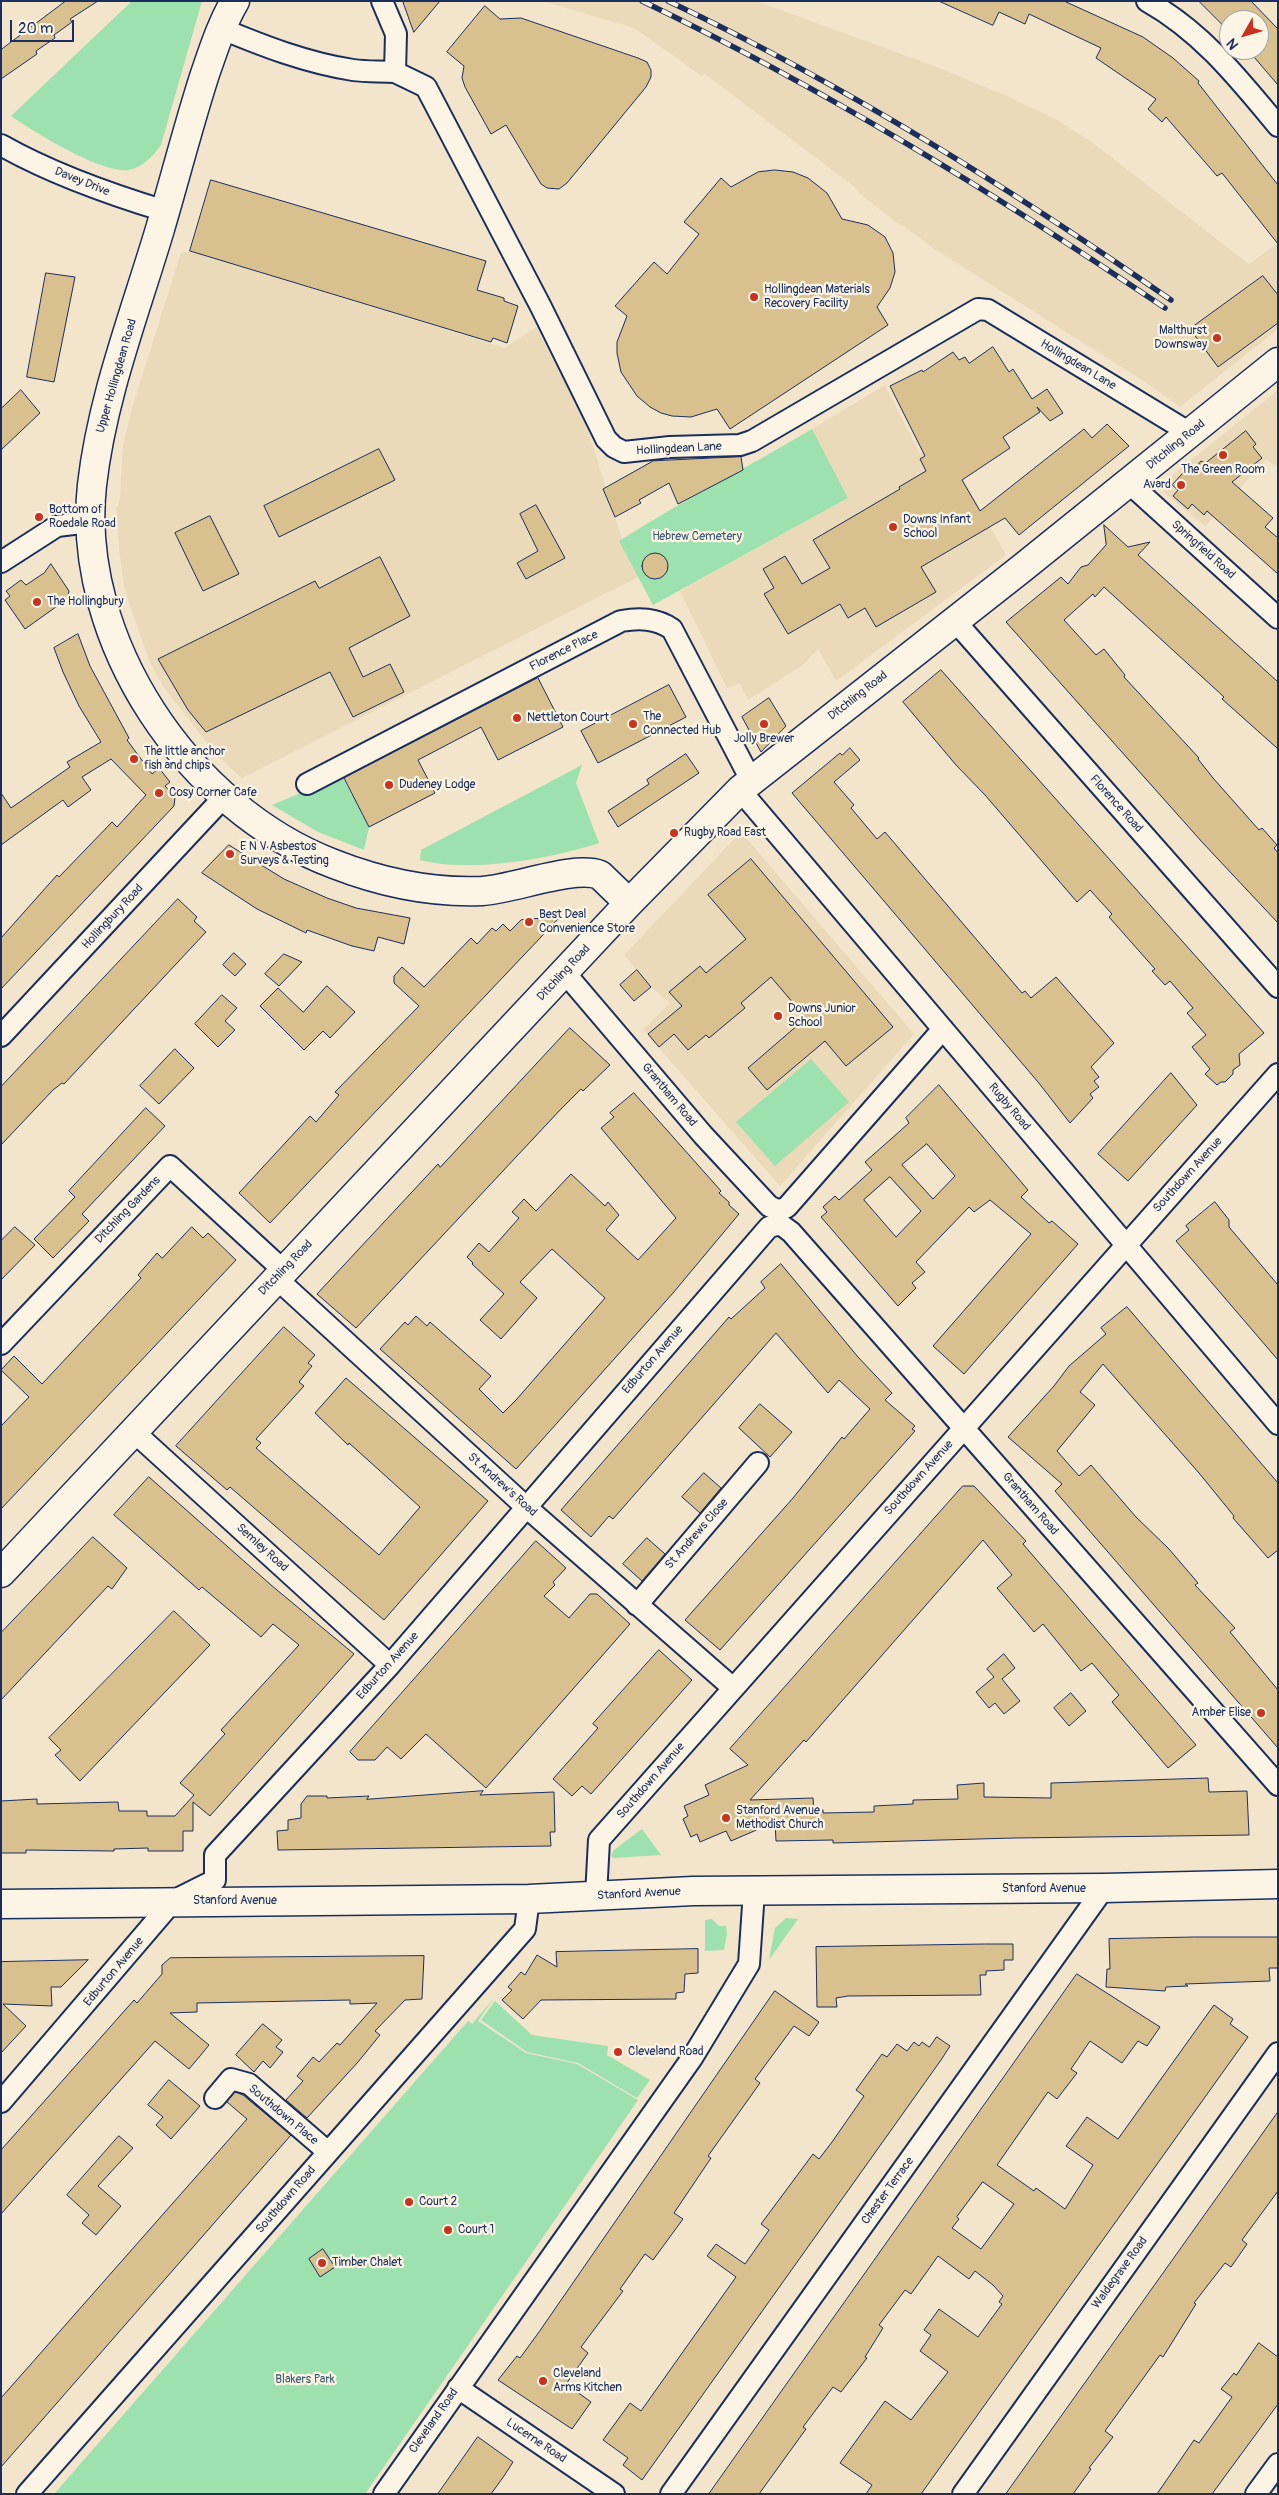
<!DOCTYPE html>
<html>
<head>
<meta charset="utf-8">
<style>
  body { margin:0 }
  #map { position:relative; width:1279px; height:2495px; overflow:hidden; background:#f2e5cb; font-family:Pangolin,sans-serif }
  canvas { display:block }
  .frame { position:absolute; inset:0; border:2px solid #1b2f5e; pointer-events:none }
  .north { position:absolute; left:1219px; top:10px; width:50px; height:50px; box-sizing:border-box; background:#fcf5e5; border:1px solid #a2a6af; border-radius:50%; rotate:232deg; font-size:14px; font-weight:700; line-height:20px; text-align:center; color:#1b2f5e }
  .north::after { content:''; display:block; margin:auto; width:18px; height:22px; background:#c8321e; clip-path:polygon(50% 0,100% 100%,50% 72%,0 100%) }
  .scale { position:absolute; left:10px; top:20px; width:64px; height:22px; box-sizing:border-box; border:2px solid #1b2f5e; border-top:0; padding-left:6px; font-size:15px; line-height:18px; white-space:nowrap; color:#1b2f5e; -webkit-text-stroke:4px #fcf5e5; paint-order:stroke }
</style>
</head>
<body>
<div id="map">
<canvas width="1279" height="2495"></canvas>
<div class="frame"></div>
<div class="north">N</div>
<div class="scale">20 m</div>
</div>
<script>
const g = document.querySelector('canvas').getContext('2d');
g.lineJoin = 'round';
function fillPath(path, color) { g.fillStyle = color; g.fill(path, 'evenodd'); }
function strokePath(path, color, width, dash) { g.strokeStyle = color; g.lineWidth = width; g.lineCap = dash ? 'butt' : 'round'; g.setLineDash(dash || []); g.stroke(path); }
function drawText(font, color, halo, rows, align = 'center') {
  g.font = font + ' Pangolin,sans-serif'; g.lineWidth = 4.5; g.setLineDash([]); g.textBaseline = 'middle'; g.strokeStyle = halo; g.fillStyle = color; for (const [text, x, y, turn = 0] of rows) {
    g.save(); g.translate(x, y); g.rotate((+turn || 0) * Math.PI / 180); g.textAlign = isNaN(turn) ? turn : align; if (halo) g.strokeText(text, 0, 0); g.fillText(text, 0, 0); g.restore();
  }
}
const built = new Path2D(`
  M542,1H756L929,64L1007,96L1059,121L1093,143L1249,264L1278,243V329L1180,407L1142,380L933,248L904,226L897,223L860,194L856,188L705,74L702,76L634,28Z
  M190,251L505,348L536,327L584,418L622,539L619,541L638,577L242,778L218,757L162,685L150,662L132,612L124,585L119,549L116,507H118L120,496L123,446L132,408L181,253Z
  M885,385L920,454L942,441L1006,555L836,681L818,649L804,664L748,700L740,683L727,688L680,591L848,498L812,429Z
  M1278,390V467L1266,460L1205,526L1163,492L1162,488L1164,482Z
  M741,832L914,1034L780,1186L643,1030L670,1003L651,987L624,955Z`);
const green = new Path2D(`
  M132,1H202L161,145C153,156 143,167 129,170C102,174 34,132 11,116Z
  M812,429L848,498L653,605L619,541C682,501 748,467 812,429Z
  M582,765L576,783L599,843C551,859 470,873 420,860L421,850Z
  M342,776L369,827L364,850L318,832L272,805Z
  M811,1059L849,1102L775,1166L736,1122Z
  M642,1829L661,1855L614,1858L611,1856L614,1850Z
  M786,1918L798,1919L769,1960L775,1928Z
  M712,1919L719,1926H726L727,1934L724,1950L705,1951V1920Z
  M494,1998L478,2021L526,2053L577,2064L638,2100L365,2494H54L468,2021L472,2024Z
  M495,2001L532,2035L608,2046L607,2055L650,2080L637,2098L578,2063L527,2052L481,2020Z`);
const building = new Path2D(`
  M66,1H98L70,19L72,22L54,35L55,38L36,51L37,54L1,79V50Z
  M403,1H440L414,32Z
  M939,1H1064L1143,37L1173,58L1199,81L1198,83L1278,185V244L1222,173L1217,176L1166,117L1162,122L1148,109L1156,99L1096,58L1101,48L1029,14L1025,24L999,12L993,25Z
  M1199,1H1251L1278,29V85L1248,50H1259V20H1229V31Z
  M485,6L500,19L521,18L638,58L647,62L651,70V77L646,87L567,183L559,189L547,188L541,184L506,125L491,134L465,87L462,78L464,66L447,52Z
  M775,170L793,172L808,178L827,193L842,219L868,225L885,237L893,253L895,272L890,288L877,307L888,325L730,429L717,409L691,417L672,416L661,413L650,407L637,396L621,372L617,353V342L627,316L615,306L654,262L667,274L699,234L684,222L721,178L731,187L758,172Z
  M211,180L486,261L477,290L504,298V301L518,306L507,343L493,338L491,342L190,251Z
  M46,273L75,277L54,382L27,377Z
  M1263,276L1278,295V323L1218,367L1190,329Z
  M993,347L1009,372L1013,369L1032,399L1047,389L1063,413L1050,421L1037,407L1040,412L1003,437L1010,448L962,480L980,511L1084,429L1092,438L1107,424L1129,446L1019,535L1005,518L921,567L936,592L876,627L865,608L848,618L840,604L788,634L764,594L774,588L763,569L785,556L802,584L830,568L813,540L900,489L899,487L926,471L920,459L925,456L890,386L922,370L923,372L953,352L959,360L965,357L969,363Z
  M21,390L40,413L1,450V409Z
  M1246,431L1256,444L1253,447L1262,458L1232,482L1273,518L1265,527L1278,538V574L1207,511L1204,515L1192,504L1188,509L1173,496L1178,490L1172,485L1191,464L1195,468L1201,461L1205,463Z
  M379,449L395,480L279,537L264,506Z
  M741,457L743,470L678,504L669,483L639,500L641,503L615,517L603,489L653,461Z
  M536,505L565,558L526,579L517,563L538,551L520,514Z
  M210,516L239,574L203,591L175,533Z
  M1104,525L1128,547L1150,542L1138,555L1278,682V749L1222,699L1224,697L1104,587L1095,597L1093,594L1064,620L1096,655L1104,649L1125,675L1124,677L1199,758L1198,759L1213,778L1259,830L1262,828L1277,845L1274,848L1278,853V923L1202,842L1006,622L1061,577L1068,584L1081,567L1088,565L1106,545Z
  M642 566a13 13 0 1 1 26 0a13 13 0 1 1-26 0Z
  M380,557L410,616L349,648L363,677L390,664L404,692L353,717L330,672L206,732L188,710L158,659L315,581L319,588Z
  M51,564L69,591L67,599L25,629L5,600L10,596L6,591L21,580L26,585L44,573Z
  M78,634L90,666L129,738L127,740L152,774L159,768L170,782L165,786L175,797L174,806L1,989V938L57,875L59,877L112,822L117,827L146,795L111,759L82,777L91,790L68,807L63,800L1,845V793L11,808L70,767L67,762L101,742L79,706L63,672L54,648Z
  M941,670L1264,1033L1239,1054L1240,1065L1233,1070V1074L1225,1082H1221L1217,1085L1205,1074L1210,1069L1192,1047L1206,1035L1187,1013L1193,1008L1170,981L1165,985L1152,971L1155,969L1109,917L1112,914L1090,890L1077,902L985,795L956,765L903,702Z
  M538,678L563,727L498,760L481,727L418,760L435,793L369,827L344,778Z
  M669,685L686,717L598,763L581,731Z
  M769,698L786,726L761,752L742,717Z
  M850,748L860,760L834,782L854,805L851,808L877,839L885,832L1022,993L1025,991L1031,998L1056,977L1114,1043L1091,1067L1099,1077L1094,1081L1099,1087L1090,1094L1093,1098L1070,1123L1038,1082L792,793L840,753L842,755Z
  M686,754L699,773L618,827L608,811L649,784L647,780Z
  M229,845L284,879L327,898L356,908L410,918L404,944L378,937L374,951L352,946L307,930L306,933L257,909L202,873Z
  M751,859L893,1027L846,1066L825,1041L767,1090L748,1068L806,1018L771,977L741,1003L745,1008L709,1038L706,1035L688,1050L674,1034L659,1047L648,1034L682,1006L669,992L700,966L706,973L746,939L708,895Z
  M178,899L197,917L194,921L206,932L64,1084L62,1083L53,1090L1,1145V1087Z
  M560,917L270,1223L239,1193L310,1116L316,1122L339,1095L335,1092L419,1006L394,983V976L402,967L424,987L471,938L477,944L492,928L496,931L503,924L510,931L521,920Z
  M234,953L246,964L235,976L223,965Z
  M284,954L302,962L279,986L265,974Z
  M637,970L651,987L634,1001L620,985Z
  M327,986L355,1012L330,1038L323,1031L304,1050L260,1006L278,988L303,1012Z
  M222,995L237,1008L225,1021L235,1030L218,1047L195,1024Z
  M570,1028L610,1065L583,1091L581,1089L561,1109L356,1328L317,1294L438,1164L440,1167Z
  M175,1049L194,1068L159,1104L140,1086Z
  M1171,1073L1197,1105L1128,1181L1098,1154Z
  M939,1085L1028,1190L1021,1197L1049,1223L1052,1221L1078,1244L964,1374L933,1346L1031,1234L990,1200L974,1212L969,1207L916,1262L925,1272L912,1283L916,1288L898,1306L821,1217L827,1212L823,1207L835,1196L839,1200L872,1170L865,1162L909,1123L906,1118ZM927,1144L955,1176L933,1199L902,1165ZM890,1177L921,1211L896,1237L864,1200Z
  M634,1093L721,1191L719,1193L729,1202V1205L739,1214L673,1293L516,1469L380,1349L405,1322L408,1325L416,1316L427,1326L430,1322L491,1376L479,1389L503,1413L516,1400L605,1298L552,1249L520,1282L537,1298L501,1339L480,1320L504,1294L472,1264L473,1263L467,1257L479,1243L489,1252L519,1218L512,1212L524,1199L536,1211L571,1174L605,1206L608,1202L619,1215L606,1230L638,1260L676,1218L601,1128L614,1117L610,1113Z
  M146,1108L165,1126L82,1214L89,1221L53,1258L34,1239L75,1197L69,1191Z
  M1215,1202L1229,1220V1227L1278,1285V1360L1176,1241L1189,1230L1186,1226Z
  M15,1227L35,1245L1,1280V1241Z
  M192,1227L203,1238L208,1233L236,1260L1,1509V1426L29,1397L1,1370L14,1356L42,1384L141,1278L138,1275L157,1253L162,1258Z
  M781,1264L858,1357L892,1393L885,1400L915,1426L912,1429L915,1431L720,1650L685,1620L793,1498L842,1437L844,1439L870,1409L839,1380L828,1393L776,1333L613,1519L609,1516L591,1537L561,1510L729,1317L731,1319L765,1288L761,1282Z
  M1127,1307L1278,1483V1550L1268,1558L1233,1518L1234,1516L1199,1473L1103,1364L1080,1392L1095,1405L1057,1451L1079,1476L1091,1465L1136,1517L1169,1549L1198,1583L1195,1585L1235,1628L1230,1632L1278,1690V1748L1055,1491L1062,1484L1008,1437L1054,1386L1069,1366L1106,1334L1101,1328Z
  M284,1327L315,1355L308,1363L312,1366L299,1382L304,1386L256,1439L261,1443L256,1448L379,1555L420,1507L349,1443L348,1445L315,1413L346,1378L488,1501L384,1620L230,1487L227,1490L176,1446Z
  M760,1404L792,1432L770,1457L739,1428Z
  M704,1473L721,1488L700,1513L682,1497Z
  M149,1477L271,1585L354,1654L210,1816L193,1802V1831H183V1851H148V1848L114,1849V1851L26,1850V1853H1V1801L37,1799V1804L118,1802L119,1811H147V1816H175L194,1795L180,1783L225,1734L221,1730L299,1645L273,1624L261,1637L202,1587L199,1590L114,1515Z
  M963,1486H974L1026,1541L1023,1544L1196,1745L1168,1768L1112,1702L1119,1695L1092,1663L1081,1671L1043,1624L1034,1632L997,1588L1012,1575L983,1540L806,1742L804,1740L750,1800L813,1798L814,1810H823V1813L874,1812V1806L913,1804V1800L958,1799L957,1785L984,1783V1797L1051,1798V1783L1208,1778L1209,1792L1247,1791L1249,1835L1014,1838L833,1843V1840L776,1841L775,1822L731,1841L726,1831L700,1842L697,1834L691,1837L683,1819L688,1816L684,1806L709,1795L705,1785L748,1765L730,1749Z
  M93,1537L127,1568L112,1589L108,1586L1,1700V1633Z
  M647,1538L665,1554L642,1581L623,1564Z
  M536,1541L566,1568L553,1582L555,1585L544,1596L569,1618L590,1594H597L630,1624L486,1788L426,1734L401,1759L387,1747L375,1760H358L350,1752Z
  M174,1611L210,1645L80,1781L55,1755L61,1750L49,1738Z
  M659,1650L692,1680L591,1794L582,1786L572,1796L553,1779L598,1728L593,1724Z
  M1004,1654L1015,1668L1002,1679L1020,1701L1004,1714L995,1703L989,1708L976,1692L994,1677L987,1669Z
  M1071,1693L1086,1711L1069,1726L1054,1708Z
  M483,1791L480,1795L554,1792L555,1832H550L551,1846L278,1850L277,1831L288,1830V1820L301,1818V1804L307,1796H327V1798L369,1796L367,1799Z
  M1195,1937H1278V1968H1269L1270,1981L1185,1984L1188,1986L1166,1987L1165,1991L1106,1987L1107,1969H1110L1109,1939Z
  M985,1944H1013V1960H1004V1970L986,1971V1975H980L981,1995L848,1996L836,1998L837,2007H817L816,1947Z
  M698,1949V1973L685,1974L684,1992L676,1993V1999L541,2000L523,2019L502,2000L512,1990L508,1987L521,1972L525,1975L537,1955L557,1967L556,1952Z
  M424,1956L422,1999L405,2000L375,2031L380,2035L358,2062L307,2118L286,2100L303,2081L297,2076L313,2057L319,2062L337,2043L340,2045L377,2003L350,2004V2000L197,2003V2012L170,2013L209,2045L200,2056L189,2069L155,2041L1,2214V2150L134,2000L137,2003L162,1974V1965L170,1958Z
  M88,1960L61,1987H51L52,2006L3,2004L26,2026L1,2053V1962Z
  M1077,1974L1160,2027L1147,2046L1138,2041L1122,2063L1090,2041L1071,2069L1077,2073L1057,2099L1048,2092L997,2165L1034,2191L1036,2188L1065,2209L1093,2165L1066,2146L1087,2117L1118,2139L1214,2005L1233,2019L1230,2024L1248,2037L921,2494H866L872,2485L840,2463L885,2401L911,2420L948,2372L920,2351L931,2335L924,2330L939,2309L978,2337L1002,2304L999,2302L1003,2296L993,2285L975,2271L969,2279L938,2256L911,2294L905,2290L879,2325L883,2328L865,2357L867,2358L841,2392L833,2387L803,2427L806,2429L759,2494H709ZM983,2182L1014,2204L981,2249L952,2228L959,2219L957,2217Z
  M775,1991L819,2022L809,2036L794,2026L755,2079L760,2083L708,2156L711,2158L674,2213L683,2219L653,2260L645,2254L620,2289L623,2291L581,2347L588,2353L566,2384L591,2402L572,2429L498,2380L517,2356L520,2358L539,2332Z
  M263,2024L282,2040L276,2047L283,2052L270,2068L263,2061L254,2072L236,2055Z
  M937,2037L950,2046L941,2060L642,2480L623,2465L628,2458L603,2440L630,2403L641,2411L736,2277L707,2256L716,2244L745,2264L769,2230L761,2224L813,2154L819,2159L832,2142L864,2096L856,2090L882,2054L887,2057L897,2044L907,2051L914,2042L919,2046L922,2042L929,2047Z
  M169,2080L200,2106L171,2139L156,2125L163,2117L148,2105Z
  M235,2092L243,2095L291,2135L1,2467V2398L247,2119L227,2102Z
  M1278,2112V2191L1242,2240L1247,2244L1231,2267L1225,2263L1211,2281L1194,2303L1196,2304L1163,2357L1160,2355L1105,2431L1113,2437L1089,2468L1091,2469L1073,2494H1006Z
  M119,2136L133,2148L98,2186L121,2206L96,2235L82,2223L89,2215L67,2195Z
  M323,2249L335,2267L320,2277L309,2259Z
  M1259,2343L1278,2357V2404L1212,2494H1157L1194,2440L1199,2443L1232,2397L1221,2389L1234,2373L1236,2375Z
  M478,2437L513,2462L504,2476L491,2494H438Z`);
const street = new Path2D(`
  M382,1L396,34L395,72L426,87L541,307L606,439L614,447L624,452L670,447L740,445L752,441L978,309L988,310L1190,433
  M1147,1C1202,32 1238,78 1278,126
  M220,28C263,46 307,63 353,70C366,72 381,71 395,72
  M1,145C52,174 109,194 165,211
  M1129,483L1278,618
  M1,562L57,526L90,522
  M955,621L1278,987
  M307,784L621,621C639,618 656,618 672,629L751,780
  M740,790L1278,1424
  M565,973L703,1135L769,1206L779,1211L787,1207L943,1029
  M1,1036L224,797
  M276,1278L525,1506L733,1688
  M1,1344L170,1166L283,1270
  M133,1431L390,1665
  M637,1605L758,1463
  M596,1896L599,1840L1278,1074
  M215,2098L231,2079L249,2084L328,2152
  M1,2102L173,1901L215,1880V1855L390,1665L769,1227L780,1224L791,1232L1278,1785
  M458,2388L614,2494
  M27,2494L525,1929L529,1899
  M384,2494L692,2058L749,1964L754,1891
  M671,2494L1104,1888
  M963,2494L1278,2053
  M1256,2494L1278,2464`);
const secondary = new Path2D(`
  M235,1C221,25 213,51 204,77C188,127 175,178 160,229C135,313 102,397 92,485C75,641 189,809 334,864C380,882 432,893 482,891C514,889 574,865 600,875L629,903
  M1,1573L629,903L740,790L1021,569L1278,362
  M1,1904L529,1899L693,1891L1104,1888L1278,1884`);
const rail = new Path2D(`
  M642,1C825,89 997,195 1165,308
  M668,1C845,85 1011,189 1171,300`);
const markers = [
  [754,297,5,"#c8321e"],
  [1217,338,5,"#c8321e"],
  [1223,455,5,"#c8321e"],
  [1181,485,5,"#c8321e"],
  [39,517,5,"#c8321e"],
  [893,527,5,"#c8321e"],
  [37,602,5,"#c8321e"],
  [517,718,5,"#c8321e"],
  [633,724,5,"#c8321e"],
  [764,724,5,"#c8321e"],
  [134,759,5,"#c8321e"],
  [389,785,5,"#c8321e"],
  [159,793,5,"#c8321e"],
  [674,833,5,"#c8321e"],
  [230,854,5,"#c8321e"],
  [529,922,5,"#c8321e"],
  [778,1016,5,"#c8321e"],
  [1261,1713,5,"#c8321e"],
  [726,1818,5,"#c8321e"],
  [618,2052,5,"#c8321e"],
  [409,2202,5,"#c8321e"],
  [448,2230,5,"#c8321e"],
  [322,2263,5,"#c8321e"],
  [543,2381,5,"#c8321e"]
];
const streetNames = [
  ["Davey Drive",82,182,22],
  ["Hollingdean Lane",1078,365,31],
  ["Upper Hollingdean Road",117,376,-74],
  ["Ditchling Road",1176,445,-39],
  ["Hollingdean Lane",679,449,-3],
  ["Springfield Road",1203,550,42],
  ["Florence Place",564,651,-27],
  ["Ditchling Road",858,696,-38],
  ["Florence Road",1116,804,48],
  ["Hollingbury Road",113,917,-47],
  ["Ditchling Road",564,973,-47],
  ["Grantham Road",669,1095,50],
  ["Rugby Road",1009,1107,50],
  ["Southdown Avenue",1188,1175,-48],
  ["Ditchling Gardens",128,1210,-46],
  ["Ditchling Road",286,1268,-46],
  ["Edburton Avenue",653,1360,-49],
  ["Southdown Avenue",919,1478,-48],
  ["St Andrew's Road",502,1485,42],
  ["Grantham Road",1030,1504,49],
  ["St Andrews Close",697,1534,-49],
  ["Semley Road",262,1548,42],
  ["Edburton Avenue",388,1666,-48],
  ["Southdown Avenue",651,1781,-49],
  ["Stanford Avenue",1044,1889],
  ["Stanford Avenue",639,1894,-3],
  ["Stanford Avenue",235,1901],
  ["Edburton Avenue",114,1972,-50],
  ["Southdown Place",283,2115,40],
  ["Chester Terrace",888,2191,-54],
  ["Southdown Road",286,2200,-49],
  ["Waldegrave Road",1120,2273,-54],
  ["Cleveland Road",434,2421,-55],
  ["Lucerne Road",536,2441,34]
];
const poiNames = [
  ["Hollingdean Materials",764,290],
  ["Recovery Facility",764,304],
  ["Malthurst",1207,331,"right"],
  ["Downsway",1207,345,"right"],
  ["The Green Room",1223,470,"center"],
  ["Avard",1171,485,"right"],
  ["Bottom of",49,510],
  ["Roedale Road",49,524],
  ["Downs Infant",903,520],
  ["School",903,534],
  ["The Hollingbury",47,602],
  ["The",643,717],
  ["Connected Hub",643,731],
  ["Nettleton Court",527,718],
  ["Jolly Brewer",764,739,"center"],
  ["The little anchor",144,752],
  ["fish and chips",144,766],
  ["Dudeney Lodge",399,785],
  ["Cosy Corner Cafe",169,793],
  ["Rugby Road East",684,833],
  ["E N V Asbestos",240,847],
  ["Surveys & Testing",240,861],
  ["Best Deal",539,915],
  ["Convenience Store",539,929],
  ["Downs Junior",788,1009],
  ["School",788,1023],
  ["Amber Elise",1251,1713,"right"],
  ["Stanford Avenue",736,1811],
  ["Methodist Church",736,1825],
  ["Cleveland Road",628,2052],
  ["Court 2",419,2202],
  ["Court 1",458,2230],
  ["Timber Chalet",332,2263],
  ["Cleveland",553,2374],
  ["Arms Kitchen",553,2388]
];
const parkNames = [
  ["Hebrew Cemetery",697,537],
  ["Blakers Park",305,2380]
];
fillPath(built, '#eadab9');
fillPath(green, '#9de1ae');
fillPath(building, '#d9c08f');
strokePath(building, '#1b2f5e', 1);
strokePath(street, '#1b2f5e', 24);
strokePath(secondary, '#1b2f5e', 31);
strokePath(street, '#fcf5e5', 20);
strokePath(secondary, '#fcf5e5', 28);
strokePath(rail, '#1b2f5e', 5.5);
strokePath(rail, '#fcf5e5', 4, [11]);
for (const [x, y, r, color] of markers) { const dot = new Path2D(); dot.arc(x, y, r, 0, 2 * Math.PI); g.fillStyle = color; g.fill(dot); strokePath(dot, '#fcf5e5', 2); }
drawText('12px', '#1b2f5e', '#fcf5e5', streetNames);
drawText('12px', '#1b2f5e', '#fcf5e5', poiNames, 'left');
drawText('12px', '#3c5c72', '#fcf5e5', parkNames);
</script>
</body>
</html>
